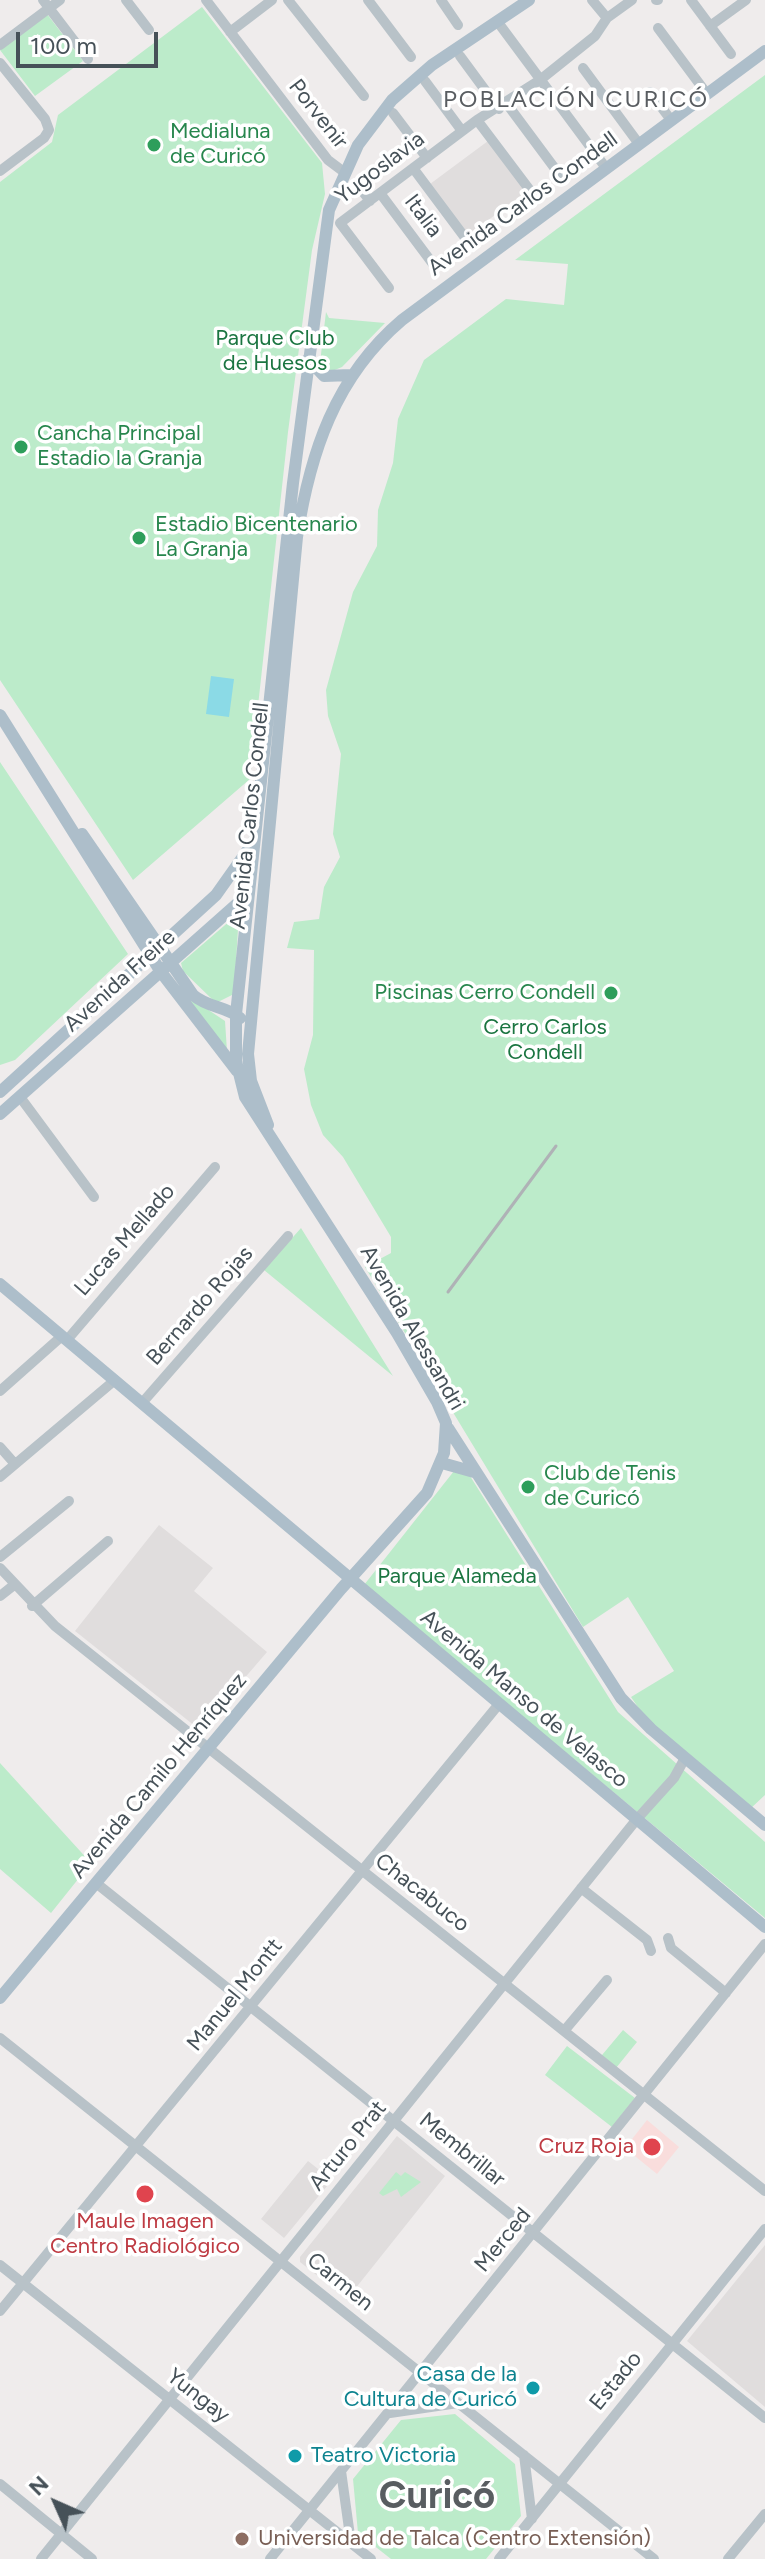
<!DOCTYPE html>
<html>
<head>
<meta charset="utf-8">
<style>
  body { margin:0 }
  #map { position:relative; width:765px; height:2559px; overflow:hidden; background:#efecec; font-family:Figtree,sans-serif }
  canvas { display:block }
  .north { position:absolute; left:16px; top:2463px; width:80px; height:80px; -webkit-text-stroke:6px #fff; paint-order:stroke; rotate:315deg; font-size:22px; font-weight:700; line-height:32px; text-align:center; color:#465158 }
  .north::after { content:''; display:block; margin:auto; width:28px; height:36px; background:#465158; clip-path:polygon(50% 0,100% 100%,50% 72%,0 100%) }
  .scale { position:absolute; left:16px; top:32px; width:142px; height:36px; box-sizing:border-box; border:4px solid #465158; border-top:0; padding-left:10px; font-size:24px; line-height:28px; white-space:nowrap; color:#465158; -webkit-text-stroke:6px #fff; paint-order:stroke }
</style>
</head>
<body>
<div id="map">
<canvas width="765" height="2559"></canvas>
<div class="north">N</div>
<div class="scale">100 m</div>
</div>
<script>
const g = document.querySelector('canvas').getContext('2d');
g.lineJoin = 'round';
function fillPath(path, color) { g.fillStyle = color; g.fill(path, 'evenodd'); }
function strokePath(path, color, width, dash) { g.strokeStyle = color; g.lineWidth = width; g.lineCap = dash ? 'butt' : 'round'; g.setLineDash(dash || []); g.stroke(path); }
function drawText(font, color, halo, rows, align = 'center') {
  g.font = font + ' Figtree,sans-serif'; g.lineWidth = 7; g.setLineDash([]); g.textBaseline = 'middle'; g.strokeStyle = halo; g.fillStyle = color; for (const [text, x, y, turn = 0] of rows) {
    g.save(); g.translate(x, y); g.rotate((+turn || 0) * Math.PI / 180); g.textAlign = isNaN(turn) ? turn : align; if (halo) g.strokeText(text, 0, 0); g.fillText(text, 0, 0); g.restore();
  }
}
const education = new Path2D(`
  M488,141L526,192L468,235L430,184Z
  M159,1525L213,1568L194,1591L267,1652L200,1730L75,1631Z
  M397,2136L445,2176L347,2299L300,2262V2257Z
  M308,2161L332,2180L284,2238L261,2219Z
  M765,2245V2407L687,2341Z`);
const medical = new Path2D(`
  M647,2120L679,2147L657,2174L625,2148Z`);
const green = new Path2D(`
  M202,7L322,163L325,194L312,250L288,432L250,779L133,880L0,680V182L52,142L58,115Z
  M47,14L83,61L35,96L0,50Z
  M765,75V1795L750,1809L644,1716L631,1697L674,1671L628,1597L583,1627L365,1267L391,1253V1237L343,1157L323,1135L311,1105L304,1069L313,1035L314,950L287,948L294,922L319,919L324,887L340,857L333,834L341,754L328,716L326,690L353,592L377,546L378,510L393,463L398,419L424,360L506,299L564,305L568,264L515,260Z
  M326,312L329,318L385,323L342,367L330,372L320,363Z
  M0,762L128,954L15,1060L0,1065Z
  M239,913L234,994L216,1003L183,971L181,963Z
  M183,993L225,1021L227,1051Z
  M301,1228L393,1376L264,1270Z
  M454,1471L470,1476L618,1712L765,1842V1918L364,1585Z
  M0,1763L91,1863L51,1913L0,1869Z
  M623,2030L637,2042L612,2073L597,2061Z
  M567,2046L635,2098L612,2127L545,2075Z
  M396,2172L401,2176L405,2172L421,2182L401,2197L397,2189L383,2196L379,2193Z
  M455,2414L515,2464L521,2516L486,2559H391L358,2533L353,2479L401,2420Z`);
const water = new Path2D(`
  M211,676L234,679L229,717L206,714Z`);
const minor = new Path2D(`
  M43,0L88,59
  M126,0L149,30
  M206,0L328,160L344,172
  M288,0L364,96
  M368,0L411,57
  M441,0L458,25
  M592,0L607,18
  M656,0H658
  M691,0L731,54
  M497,21L606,168
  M710,26L746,0
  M658,28L707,94
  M230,32L272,0
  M0,45L60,0
  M460,56L499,109
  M0,63L45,119L49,130L44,138L0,171
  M583,68L639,144
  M425,81L462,131
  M650,92L671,120
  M507,104L559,174
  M393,113L427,158
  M477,120L532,193
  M413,168L466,239
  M357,184L370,201
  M380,193L433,264
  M389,288L340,223L477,120L540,80L595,36L607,18L632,0
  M20,1097L94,1197
  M67,1340L215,1167
  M0,1391L62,1336
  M142,1403L288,1236
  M0,1447L15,1464
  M0,1477L115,1380
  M0,1557L69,1501
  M0,1568L55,1626L765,2191
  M0,1596L14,1585
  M32,1606L108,1541
  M96,1883L765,2418
  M581,1888L647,1940L651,1951
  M668,1938L671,1948L726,1993
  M564,2031L607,1980
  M0,2038L654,2559
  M0,2265L371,2559
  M0,2311L499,1704
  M390,2413L458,2403
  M524,2455L532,2519
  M341,2471L351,2543
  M0,2484L92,2559
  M41,2559L637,1819L674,1778L685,1758
  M270,2559L765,1944
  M499,2559L765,2229
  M728,2559L765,2514`);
const major = new Path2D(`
  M308,359L324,376L351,375
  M0,715L161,972L237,1071
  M82,834L193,995C208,1008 226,1006 240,1018
  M0,1092L216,895L250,847
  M0,1114L247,895
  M268,1125L251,1081L248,1054L297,537C310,453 335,377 402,320L765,51
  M0,1284L765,1927
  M448,1428L621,1698L651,1729L765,1825
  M442,1463L474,1472
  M0,1998L341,1589L427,1493L444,1453L446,1423L437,1402L397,1333L245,1097L236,1061V1014L293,483L329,210L358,145L392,100L432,65L529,0`);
const rail = new Path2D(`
  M448,1292L556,1146`);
const markers = [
  [154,145,8,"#2e9e5b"],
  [21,447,8,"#2e9e5b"],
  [139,538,8,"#2e9e5b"],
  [611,993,8,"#2e9e5b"],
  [528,1487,8,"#2e9e5b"],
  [652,2147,10,"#e0444e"],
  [145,2194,10,"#e0444e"],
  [533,2388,8,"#0f9aa8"],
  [295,2456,8,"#0f9aa8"],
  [242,2539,8,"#8d6e63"]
];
const streetNames = [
  ["Porvenir",318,114,52],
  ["Yugoslavia",380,168,-37],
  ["Avenida Carlos Condell",523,204,-36],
  ["Italia",423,216,53],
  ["Avenida Carlos Condell",250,816,-84],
  ["Avenida Freire",120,981,-42],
  ["Lucas Mellado",125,1240,-49],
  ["Bernardo Rojas",200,1306,-49],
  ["Avenida Alessandri",412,1328,60],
  ["Avenida Manso de Velasco",524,1699,40],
  ["Avenida Camilo Henríquez",159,1776,-50],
  ["Chacabuco",422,1893,38],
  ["Manuel Montt",235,1995,-51],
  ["Arturo Prat",348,2146,-51],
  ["Membrillar",462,2150,39],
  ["Merced",503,2240,-51],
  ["Carmen",340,2282,39],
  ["Estado",616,2381,-51],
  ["Yungay",198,2396,38]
];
const leisureNames = [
  ["Medialuna",170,132],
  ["de Curicó",170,157],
  ["Cancha Principal",37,434],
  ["Estadio la Granja",37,459],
  ["Estadio Bicentenario",155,525],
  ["La Granja",155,550],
  ["Piscinas Cerro Condell",595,993,"right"],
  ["Club de Tenis",544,1474],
  ["de Curicó",544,1499]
];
const parkNames = [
  ["Parque Club",275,339],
  ["de Huesos",275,364],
  ["Cerro Carlos",545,1028],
  ["Condell",545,1053],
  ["Parque Alameda",457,1577]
];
const healthNames = [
  ["Cruz Roja",634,2147],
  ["Maule Imagen",145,2222,"center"],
  ["Centro Radiológico",145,2247,"center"]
];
const cultureNames = [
  ["Casa de la",517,2375],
  ["Cultura de Curicó",517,2400],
  ["Teatro Victoria",311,2456,"left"]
];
const educationNames = [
  ["Universidad de Talca (Centro Extensión)",258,2539]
];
const neighbourhoodNames = [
  ["POBLACIÓN CURICÓ",576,100]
];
const townNames = [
  ["Curicó",437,2497]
];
fillPath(education, '#e0dddd');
fillPath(medical, '#f9dddc');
fillPath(green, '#bcebca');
fillPath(water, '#8bdae6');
strokePath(minor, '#b8c2c8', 10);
strokePath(major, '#adbeca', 12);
strokePath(rail, '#afb2b6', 3);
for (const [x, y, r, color] of markers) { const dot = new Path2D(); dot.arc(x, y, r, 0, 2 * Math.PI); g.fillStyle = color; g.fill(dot); strokePath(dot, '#fff', 3); }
drawText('22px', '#465158', '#fff', streetNames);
drawText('22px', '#27864d', '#fff', leisureNames, 'left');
drawText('22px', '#1b7541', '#fff', parkNames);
drawText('22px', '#be3a42', '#fff', healthNames, 'right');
drawText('22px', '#0d838f', '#fff', cultureNames, 'right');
drawText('22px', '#785e54', '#fff', educationNames, 'left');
g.letterSpacing = '2px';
drawText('24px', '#595d61', '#fff', neighbourhoodNames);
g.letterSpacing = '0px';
drawText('bold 38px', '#595d61', '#fff', townNames);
</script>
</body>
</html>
